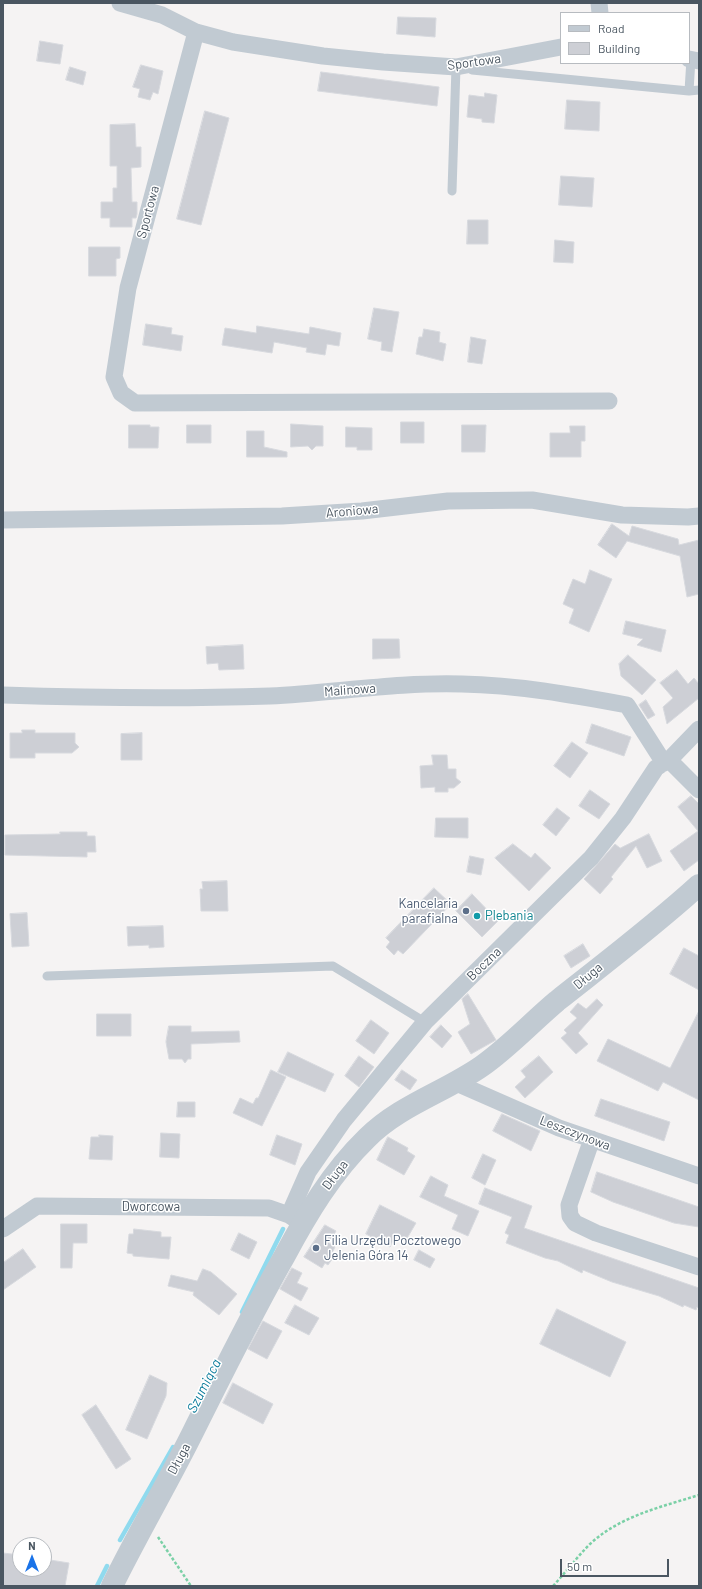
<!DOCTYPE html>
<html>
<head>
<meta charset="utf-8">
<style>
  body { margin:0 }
  #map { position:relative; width:702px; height:1589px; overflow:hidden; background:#f5f3f3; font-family:Barlow,sans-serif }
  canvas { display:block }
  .frame { position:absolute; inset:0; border:4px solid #4a5661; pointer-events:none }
  .legend { position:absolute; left:560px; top:12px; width:130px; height:52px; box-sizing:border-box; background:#fff; border:1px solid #b7bbc0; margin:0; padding:5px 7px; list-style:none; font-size:12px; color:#4a5661 }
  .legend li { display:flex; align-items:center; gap:8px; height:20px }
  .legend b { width:20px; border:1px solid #b7bbc0 }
  .north { position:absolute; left:12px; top:1537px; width:40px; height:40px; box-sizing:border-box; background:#fff; border:1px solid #b7bbc0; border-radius:50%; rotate:0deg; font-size:11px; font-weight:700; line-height:16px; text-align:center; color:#4a5661 }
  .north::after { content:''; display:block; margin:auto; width:14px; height:18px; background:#1a73e8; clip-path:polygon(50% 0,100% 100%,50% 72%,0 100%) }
  .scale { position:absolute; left:560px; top:1559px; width:109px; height:18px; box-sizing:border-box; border:2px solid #4a5661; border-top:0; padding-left:5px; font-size:12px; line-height:14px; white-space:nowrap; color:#4a5661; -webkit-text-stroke:3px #fff; paint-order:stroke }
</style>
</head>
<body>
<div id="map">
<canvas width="702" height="1589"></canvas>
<div class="frame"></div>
<ul class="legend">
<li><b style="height:5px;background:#c1cad2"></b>Road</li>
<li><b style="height:11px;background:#cdcfd5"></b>Building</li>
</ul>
<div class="north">N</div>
<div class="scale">50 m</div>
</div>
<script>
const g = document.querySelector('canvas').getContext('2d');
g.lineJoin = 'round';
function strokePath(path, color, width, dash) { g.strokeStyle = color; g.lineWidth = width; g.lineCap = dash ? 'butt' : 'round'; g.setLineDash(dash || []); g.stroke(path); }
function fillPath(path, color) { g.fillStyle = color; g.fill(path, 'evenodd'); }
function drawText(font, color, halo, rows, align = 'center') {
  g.font = font + ' Barlow,sans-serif'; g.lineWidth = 3; g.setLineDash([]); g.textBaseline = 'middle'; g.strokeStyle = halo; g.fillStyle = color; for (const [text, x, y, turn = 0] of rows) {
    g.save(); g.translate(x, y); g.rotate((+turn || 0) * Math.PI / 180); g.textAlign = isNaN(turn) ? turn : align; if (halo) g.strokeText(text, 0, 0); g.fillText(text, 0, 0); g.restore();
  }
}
const stream = new Path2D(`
  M242,1312L283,1229
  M120,1540L173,1447
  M97,1586L107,1566`);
const building = new Path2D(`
  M398,17L436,18L435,37L397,34Z
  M40,41L63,45L60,64L37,61Z
  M141,65L163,71L158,94L153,92L150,100L138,97L140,89L133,87Z
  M70,67L86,72L83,85L66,80Z
  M321,72L439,87L437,106L318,91Z
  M485,93L497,95L494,123L482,122V119L467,117L469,95L484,97Z
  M567,100L600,102L599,131L565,129Z
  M205,111L229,118L201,225L177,219Z
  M135,124L136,147H141V167L131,168L132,202H137V214L136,218H132V227H110V218H101V202H113V188H117V166H110V125Z
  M561,176L594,178L592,207L559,205Z
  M468,220H488V244H467Z
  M555,240L574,242L573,263L554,262Z
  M89,247H120V258L116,259V276H89Z
  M374,308L399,312L392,352L381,350L382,342L368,339Z
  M146,324L172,328L171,334L183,336L181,351L143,345Z
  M257,326L309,334L310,327L341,333L339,346L327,344L325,355L306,352L307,348L274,342L272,353L222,345L225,328L256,333Z
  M424,329L440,332L439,342L446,344L443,361L416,354L419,337H422Z
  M471,337L486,340L482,364L468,362Z
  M401,422H424V443H401Z
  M291,424L323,426V446H316L312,450L308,446L291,447Z
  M129,425H150V427H159L158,448H129Z
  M187,425H211V443H187Z
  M462,425H486L485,452H462Z
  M570,426H585V441H581V457H550V433H570Z
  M346,427L372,428V450H357V447H346Z
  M247,431H264V447L287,452V457H247Z
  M612,524L629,536L632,526L678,539L679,545L699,540V594L687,597L680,556L627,541L616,558L598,545Z
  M590,570L612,579L589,632L569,623L574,609L563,604L573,579L585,584Z
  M626,621L666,630L661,652L637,645L643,639L623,634Z
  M373,639H399L400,658L373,659Z
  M243,645L244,669L219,670L218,663L207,664L206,647Z
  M628,655L656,680L642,695L621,676L619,664Z
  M677,670L688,684L694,678L699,684V698L667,724L663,707L673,698L660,683Z
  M646,700L655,715L648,719L639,705Z
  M592,724L631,737L624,756L586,743Z
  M22,730H35V733H75V743L79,747L72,753H35V758H10V733H22Z
  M142,733V760H121V734Z
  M572,742L588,753L570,778L554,766Z
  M432,755H447L448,769H456V778L461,782L454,788H448V792H435V787L421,788L420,766L433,765Z
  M590,790L610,804L599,819L579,806Z
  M691,796L699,804V860L684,871L670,851L698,831L678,807Z
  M557,808L570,818L556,836L543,825Z
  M436,818H468V838L435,837Z
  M60,832H87V836H95L96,852H87V857L5,855V835L60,834Z
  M649,834L662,861L647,868L636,846L611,877L613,879L600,894L584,879L615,844L620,848Z
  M513,844L531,858L535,853L551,868L529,891L495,858Z
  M470,856L484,859L481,875L467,872Z
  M227,881L228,911H201L200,889H203L202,882Z
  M434,888L451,904L403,954L398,950L394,955L386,947L390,942L386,938Z
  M472,894L498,921L482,937L456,911Z
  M27,913L29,946L12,947L10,914Z
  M163,926L164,947L149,948V945L128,946L127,927Z
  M583,944L590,956L571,968L564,956Z
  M684,948L699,956V990L670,974Z
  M468,994L496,1040L471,1054L458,1032L470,1024L462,999Z
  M597,999L603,1005L578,1033L588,1044L576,1054L561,1038L567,1033L564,1030L577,1018L570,1012L578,1003L586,1009Z
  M699,1011V1100L663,1082L658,1091L597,1061L608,1039L670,1068Z
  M97,1014H131V1036H97Z
  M371,1020L389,1033L374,1054L356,1041Z
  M441,1025L452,1036L442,1048L430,1037Z
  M169,1026H191V1032L239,1031L240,1042L191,1044V1059H188L185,1063L182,1059H169L166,1042Z
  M288,1052L334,1074L325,1092L278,1072Z
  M359,1056L374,1067L359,1087L345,1076Z
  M539,1056L553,1072L525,1098L515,1087L526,1077L521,1071Z
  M271,1070L286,1077L262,1126L233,1113L240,1098L253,1104L256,1098H258Z
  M402,1070L417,1080L410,1090L395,1080Z
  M601,1099L670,1122L664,1141L595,1116Z
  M178,1102H195V1117H177Z
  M502,1114L540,1131L531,1151L493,1131Z
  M161,1133L180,1134L179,1158L160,1157Z
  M99,1135L113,1136L112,1160L89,1159L91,1137H99Z
  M277,1135L302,1144L295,1165L270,1155Z
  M388,1137L408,1148L407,1151L415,1156L404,1175L377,1160Z
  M483,1154L496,1160L485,1185L472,1178Z
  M597,1172L699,1207V1227L674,1223L613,1202L591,1192Z
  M431,1176L448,1185L444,1196L479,1211L468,1236L452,1229L458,1215L420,1197Z
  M485,1188L532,1206L524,1228L699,1288V1308L697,1307L696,1310L684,1305L683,1307L659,1296L612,1282L583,1270L582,1273L558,1261L545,1258L506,1243L509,1235L505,1233L512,1217L479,1204Z
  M380,1205L416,1223L406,1240L396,1234L390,1247L366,1234Z
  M61,1224H87V1243H73L72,1268H61Z
  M325,1225L336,1231L329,1243L335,1247L332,1253L335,1255L328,1265L325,1263L322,1268L304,1257Z
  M134,1229L161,1232V1237H171L169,1259L133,1256V1254L127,1253L129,1234H133Z
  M239,1233L257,1242L249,1259L231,1250Z
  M23,1249L36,1267L3,1290V1263Z
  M419,1250L435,1259L430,1268L414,1260Z
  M292,1268L302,1273L297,1283L308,1288L301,1301L280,1289Z
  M203,1269L211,1272L237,1294L219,1315L193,1295L194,1292L168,1286L171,1275L197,1281Z
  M295,1305L319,1318L309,1335L285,1323Z
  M557,1309L626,1342L610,1377L540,1344Z
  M263,1321L282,1331L267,1359L248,1349Z
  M150,1375L167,1383L166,1396L147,1439L126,1430Z
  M233,1383L273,1404L263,1424L223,1403Z
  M96,1405L131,1459L116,1469L82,1415Z
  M3,1553L20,1555V1569H44V1559L69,1563L65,1586H3Z`);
const path = new Path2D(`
  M158,1537L191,1586
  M553,1586C566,1572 577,1557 590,1544C620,1516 661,1507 699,1495`);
const service = new Path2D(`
  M471,68L472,70L689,91L699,90
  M689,91L691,59
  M452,191L456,67
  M47,976L333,966L425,1022`);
const minor = new Path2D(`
  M120,3L162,15L196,32L233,42L323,56L383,62L456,67L561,47
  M599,3L600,13
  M196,32L128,288L114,377L121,393L135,403L609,401
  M689,59L699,61
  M3,520L282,516L362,511L448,501L532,500L622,515L688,517L699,516
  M3,695C92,698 181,699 270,696C334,693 398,682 462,684C517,685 573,695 627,705L664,763
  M669,760L699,790
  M454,1082L559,1128L699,1176
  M592,1139L569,1205L570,1216L575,1223L596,1233L699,1267
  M289,1215L308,1172L344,1120L425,1022L591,858L623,818L656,768L672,757L699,729
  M3,1229L37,1206L269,1208L289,1215L298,1221`);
const tertiary = new Path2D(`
  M112,1586C138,1533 169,1481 195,1428C224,1370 252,1313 284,1257C307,1214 332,1172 367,1138C400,1105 445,1092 482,1066C509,1047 532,1022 557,1001C605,963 654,926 699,885`);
const markers = [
  [466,911,4,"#5c6f8a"],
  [477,916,4,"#0f9aa8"],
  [316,1248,4,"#5c6f8a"]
];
const streetNames = [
  ["Sportowa",474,62,-8],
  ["Sportowa",148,212,-75],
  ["Aroniowa",352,511,-5],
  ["Malinowa",350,690,-4],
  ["Boczna",484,964,-44],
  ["Długa",588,976,-40],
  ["Leszczynowa",575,1133,21],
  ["Długa",335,1175,-53],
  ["Dworcowa",151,1207],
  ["Długa",179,1459,-62]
];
const serviceNames = [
  ["Kancelaria",458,904],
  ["parafialna",458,919],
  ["Filia Urzędu Pocztowego",324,1241,"left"],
  ["Jelenia Góra 14",324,1256,"left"]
];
const cultureNames = [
  ["Plebania",485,916]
];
const waterNames = [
  ["Szumiąca",204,1386,-63]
];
strokePath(stream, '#90daee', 4.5);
fillPath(building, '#cdcfd5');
strokePath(building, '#d7d9de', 1);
strokePath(path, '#7ad0a6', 2.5, [3, 2]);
strokePath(service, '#c1cad2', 9);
strokePath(minor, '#c1cad2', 17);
strokePath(tertiary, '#c1cad2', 22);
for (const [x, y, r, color] of markers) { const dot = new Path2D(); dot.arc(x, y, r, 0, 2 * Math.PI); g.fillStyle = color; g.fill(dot); strokePath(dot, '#fff', 1.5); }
drawText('13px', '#4a5661', '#fff', streetNames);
drawText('13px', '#4e5e75', '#fff', serviceNames, 'right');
drawText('13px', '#0d838f', '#fff', cultureNames, 'left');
drawText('italic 14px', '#0c7c9b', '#fff', waterNames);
</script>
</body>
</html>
